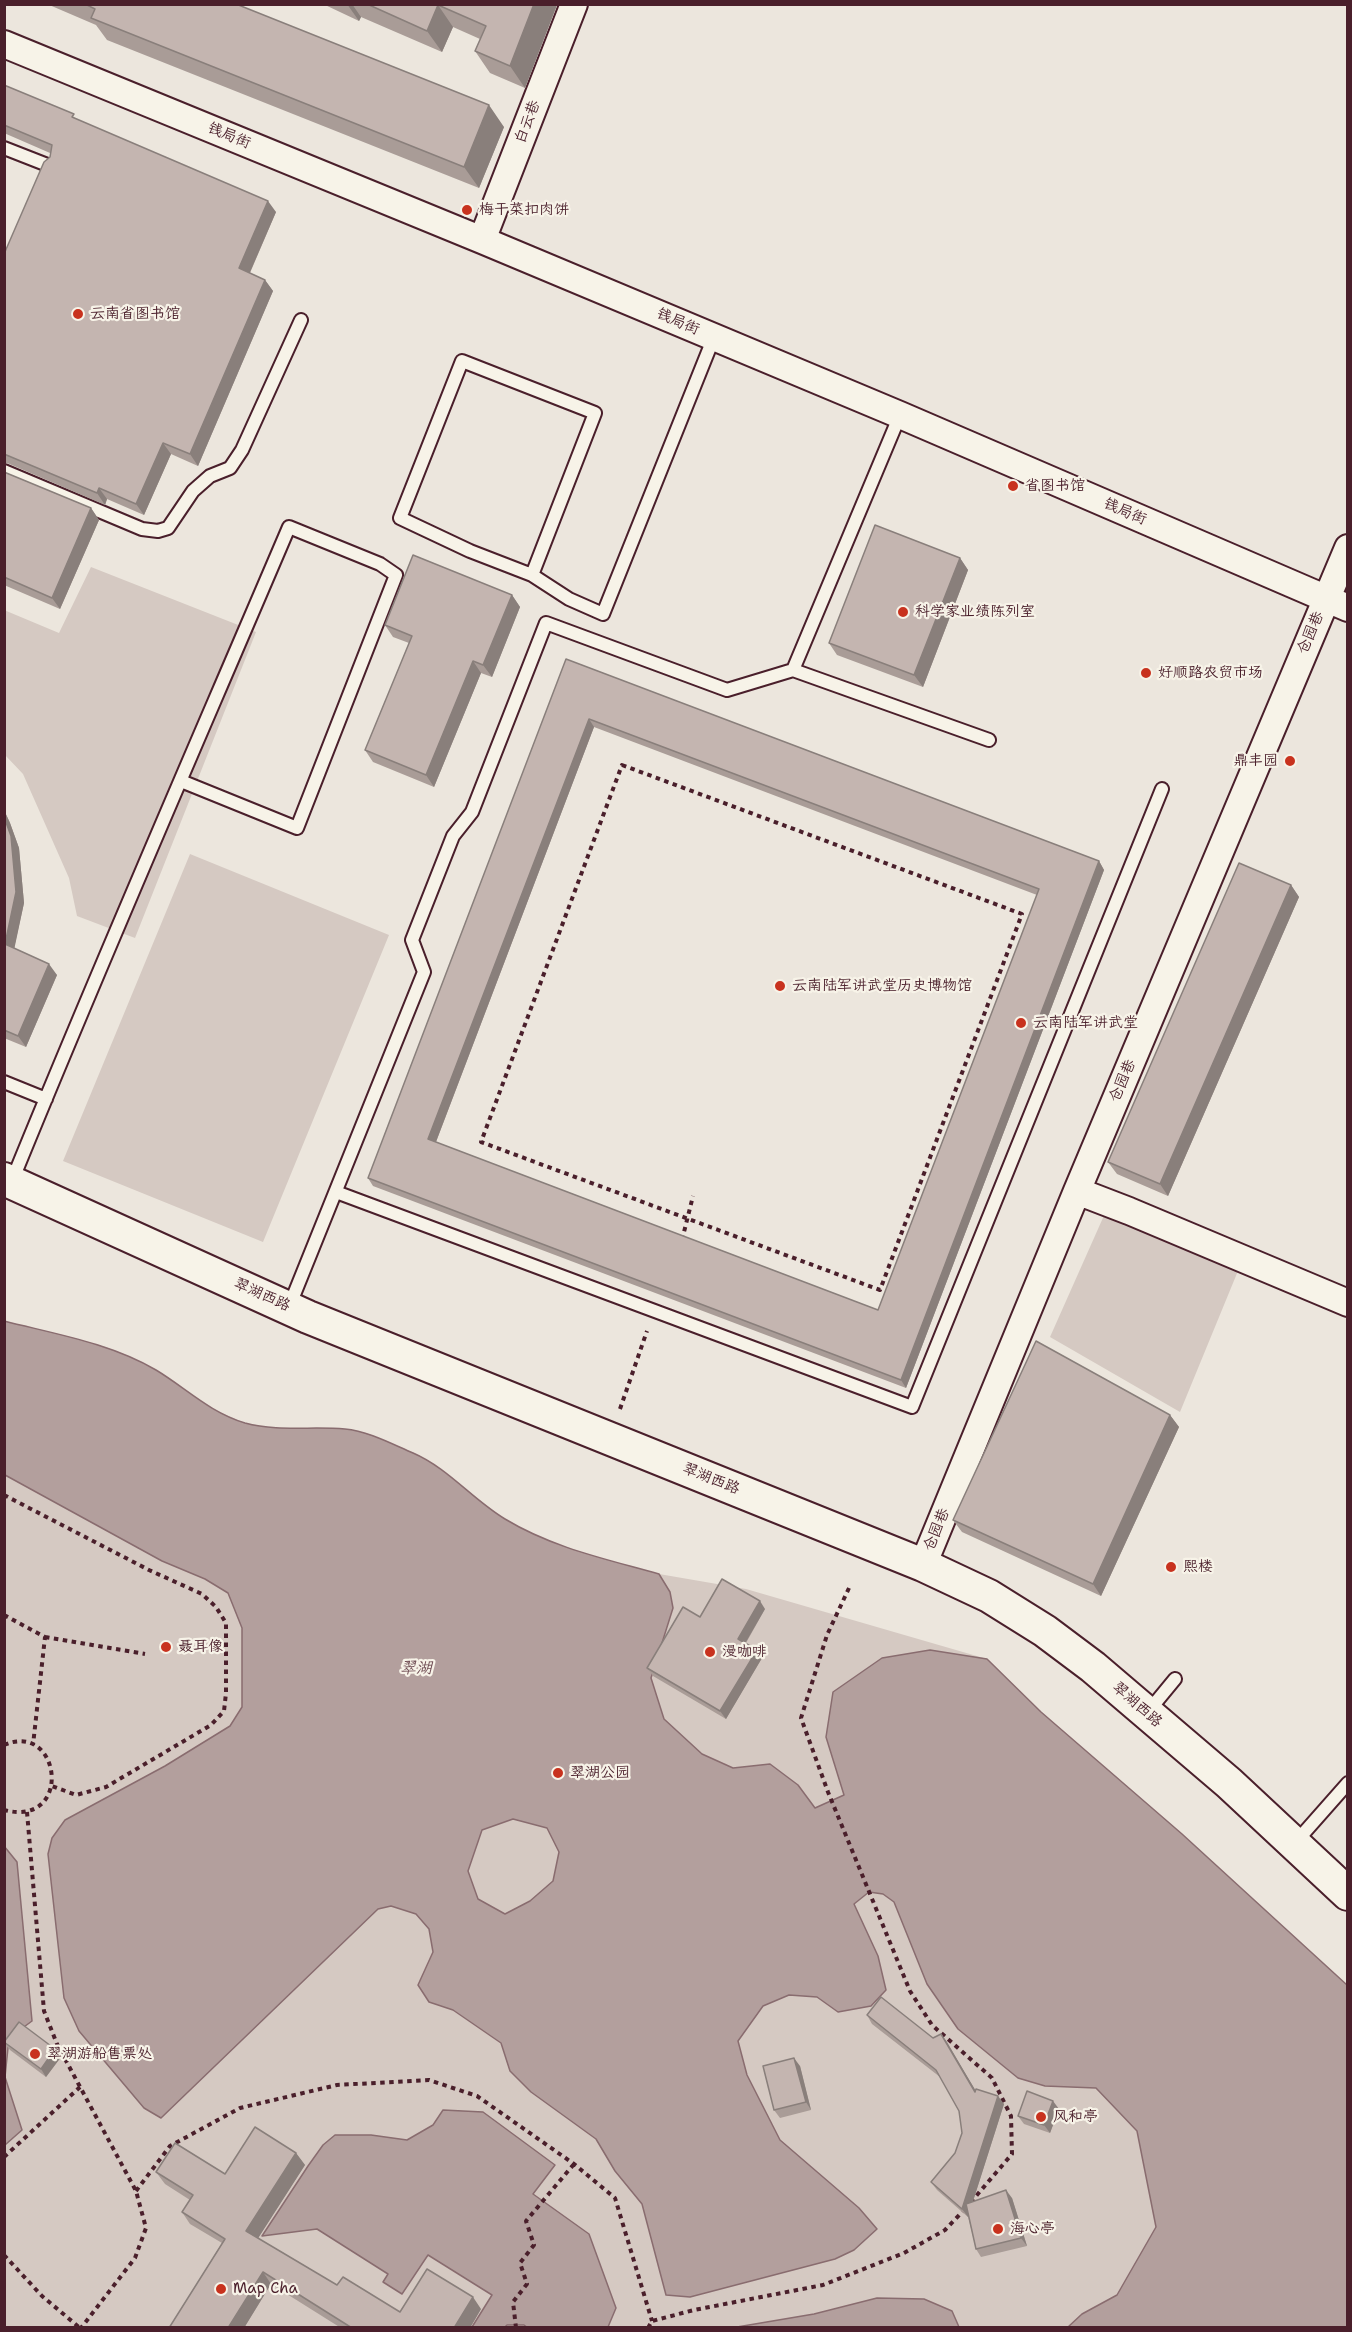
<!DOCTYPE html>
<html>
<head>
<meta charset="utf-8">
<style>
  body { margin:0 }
  #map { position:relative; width:1352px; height:2332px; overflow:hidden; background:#ece6dd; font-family:"Shantell Sans",sans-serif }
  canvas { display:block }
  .frame { position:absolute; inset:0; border:6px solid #4a1f2b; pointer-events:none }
</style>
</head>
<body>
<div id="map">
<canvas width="1352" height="2332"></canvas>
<div class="frame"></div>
</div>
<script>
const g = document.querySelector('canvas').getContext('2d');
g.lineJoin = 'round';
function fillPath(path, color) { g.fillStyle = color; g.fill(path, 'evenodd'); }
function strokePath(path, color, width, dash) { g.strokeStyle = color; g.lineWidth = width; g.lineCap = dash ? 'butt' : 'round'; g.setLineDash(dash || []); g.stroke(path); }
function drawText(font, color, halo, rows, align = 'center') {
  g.font = font + ' "Shantell Sans","LXGW WenKai TC",sans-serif'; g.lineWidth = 4.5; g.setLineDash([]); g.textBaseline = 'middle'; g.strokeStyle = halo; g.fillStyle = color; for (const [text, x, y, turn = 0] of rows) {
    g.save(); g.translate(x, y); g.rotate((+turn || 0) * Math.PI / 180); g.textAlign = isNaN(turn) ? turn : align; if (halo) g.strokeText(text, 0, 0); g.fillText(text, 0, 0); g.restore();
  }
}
const green = new Path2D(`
  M91,567L256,632L135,938L77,916L69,878L23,774L5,755L4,610L59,633Z
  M190,854L389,935L263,1242L63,1161Z
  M1106,1211L1240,1266L1180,1412L1050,1337Z
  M5,1321L106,1347L156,1370L210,1408L245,1423L280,1429H347L383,1440L417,1454L437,1467L503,1518L533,1536L563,1548L659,1574L746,1589L987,1659L1041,1712L1182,1834L1347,1985V2327H5Z`);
const water = new Path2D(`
  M4,1321C55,1334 110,1343 156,1370C186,1388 209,1412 245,1423C278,1432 311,1426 345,1429C368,1431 392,1444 413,1453C448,1468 473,1500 505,1519C553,1548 606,1559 659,1574L670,1592L673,1608L651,1678L664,1719L702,1754L733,1768L770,1764L798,1785L815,1808L844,1795L826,1737L833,1692L882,1658L930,1650L987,1659L1041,1712L1182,1834L1347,1985V2327H1068L1082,2314L1117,2295L1156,2227L1137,2131L1096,2088L1045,2086L1018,2078L958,2029L927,1984L894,1902L883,1894L869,1892L854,1904L878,1956L886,1990L871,2006L838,2012L817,1997L789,1995L763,2006L738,2041L747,2075L780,2140L859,2208L877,2229L854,2250L835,2259L690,2297L666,2295L642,2204L615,2171L596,2139L531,2092L510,2071L501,2043L453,2010L429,2002L418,1985L433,1952L429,1929L416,1914L391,1906L378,1909L161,2118L144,2108L79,2031L64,1998L48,1854L52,1838L65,1820L165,1766L230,1726L242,1707V1628L228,1593L205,1579L162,1561L5,1475ZM513,1819L547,1828L559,1852L553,1881L530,1901L505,1914L478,1899L468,1871L482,1830Z
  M4,1846L17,1862L32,2021L9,2038L5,2077L22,2130L5,2145Z
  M443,2110L483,2112L555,2165L533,2194L589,2234L616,2308L608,2327L528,2328L524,2325H507L505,2327H472L492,2295L428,2255L402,2294L383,2282L388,2274L317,2229L262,2236L308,2166L323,2145L335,2135H371L407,2140L433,2125Z
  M877,2298L924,2299L952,2311L959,2327H737L814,2314Z`);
const path = new Path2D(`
  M622,765L1022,914L880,1290L481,1142Z
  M682,1240L693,1196
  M620,1409L647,1331
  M4,1495L149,1570L202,1594L216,1607L226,1623V1693L224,1711L211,1725L106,1787L76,1795L52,1786
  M849,1588L827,1635L801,1718L828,1792L910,1991L932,2025L992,2078L1011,2116L1012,2154L971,2202
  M4,1615L45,1637L33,1745
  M45,1637L145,1654
  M4,1745C61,1720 74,1828 4,1810
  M27,1812L44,2011L57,2044L136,2191L146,2228L135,2258L81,2328
  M4,2157L80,2087
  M136,2191L170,2146L240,2108L337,2085L429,2080L477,2096L574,2164L615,2198L652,2321
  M4,2255L42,2296L80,2328
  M516,2328L513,2302L527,2284L520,2263L534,2245L526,2221L574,2164
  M648,2328L652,2321L694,2310L823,2285L904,2253L945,2230L964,2210`);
const service = new Path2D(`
  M4,148L50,166
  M4,471L142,529L158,531L168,528L193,491L210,476L230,468L242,450L301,320
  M532,575L595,413L462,361L400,518L470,551L532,575L569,599L603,614L714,337
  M793,670L900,415
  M4,1082L46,1099
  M12,1181C101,962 196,745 289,527L380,564L396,575L297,828L181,781
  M336,1192L912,1407L1162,789
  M289,1307L424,972L412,940L453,836L472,812L546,623L727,690L793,670L989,740
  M1147,1713L1175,1679
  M1295,1843L1348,1783`);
const minor = new Path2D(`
  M4,44L482,240L900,415L1348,608
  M482,240L574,4
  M1077,1191L1129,1211L1348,1303
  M923,1565L1077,1191L1348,548`);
const tertiary = new Path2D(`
  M4,1179L308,1317L923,1565L989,1596L1045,1631L1093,1667L1229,1783L1348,1894`);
const wall = new Path2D(`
  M47,4H236L504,127L479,188L107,40L96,25Z
  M323,4H557V5L525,88L490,73L475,51L480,39L453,27L442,52L361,17L359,21Z
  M4,85L276,212L250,273L265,280L273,291L198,466L171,454L144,515L107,499L105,505L7,463L4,464V254L50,157V153L4,133Z
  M4,472L91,508L99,520L60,609L4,585Z
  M960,558L968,570L923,687L837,655L829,643Z
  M512,595L520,607L492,677L481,673L434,787L373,762L365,750L409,643L393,637L385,625Z
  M566,659L1099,861L1104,870L906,1388L373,1186L368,1178ZM594,727L1037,895L878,1310L436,1142Z
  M4,810L10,823L19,848L24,903L14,948L57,975L26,1047L4,1038Z
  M1291,885L1299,897L1168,1196L1117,1174L1108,1162Z
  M1170,1415L1179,1427L1101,1596L962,1532L953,1520Z
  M765,1609L746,1643L757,1650L762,1658L726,1719L653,1676L647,1668L700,1617Z
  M867,2015L933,2038L941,2034L976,2091L1004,2104L973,2201L1012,2198L1027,2246L981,2257L976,2249L968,2216V2217L937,2190L931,2182L955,2153L962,2133L959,2111L940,2077L872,2024Z
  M4,2043L55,2049L61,2057L46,2077L10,2050Z
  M800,2066L811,2110L780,2118L774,2110Z
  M1059,2109L1050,2133L1024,2124L1018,2116Z
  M296,2153L305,2165L258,2238L337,2285L400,2312L481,2309L470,2328H341L271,2284L244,2328H169L222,2243L190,2224L182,2212L190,2200L165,2184L156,2172L225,2174Z`);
const shadedWall = new Path2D(`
  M347,4H352L361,17L359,21Z
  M534,4H557V5L525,88L510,66Z
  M438,5L453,27L442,52L427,31Z
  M489,105L504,127L479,188L464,167Z
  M268,201L276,212L247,279L239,268Z
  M265,280L273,291L198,466L190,454Z
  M163,443L171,454L144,515L136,504Z
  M99,488L107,499L105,505L97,493Z
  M91,508L99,520L60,609L52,598Z
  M960,558L968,570L923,687L914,675Z
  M512,595L520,607L492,677L483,665Z
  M473,661L481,673L434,787L426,775Z
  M589,719L594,727L434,1147L428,1139Z
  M4,810L10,823L19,848L24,903L13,955L5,944Z
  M1099,861L1104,870L906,1388L901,1380Z
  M1291,885L1299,897L1168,1196L1160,1184Z
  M49,964L57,975L26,1047L18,1036Z
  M1170,1415L1179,1427L1101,1596L1093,1584Z
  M760,1601L765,1609L743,1647L738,1639Z
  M757,1650L762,1658L726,1719L720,1711Z
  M941,2034L947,2042L981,2100L975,2092Z
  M55,2049L61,2057L46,2077L41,2069Z
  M794,2058L800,2066L811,2110L806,2102Z
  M998,2096L1004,2104L968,2217L962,2209Z
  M1053,2101L1059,2109L1050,2133L1044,2125Z
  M296,2153L305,2165L255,2243L246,2231Z
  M1006,2190L1012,2198L1027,2246L1021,2238Z
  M263,2272L271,2284L244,2328H228Z
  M473,2297L481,2309L470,2328H454Z`);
const building = new Path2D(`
  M85,4H236L489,105L464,167L91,18L95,9Z
  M367,4H534L510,66L475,51L486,26L438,5L427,31Z
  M4,85L74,114L72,117L268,201L239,268L265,280L190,454L163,443L136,504L99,488L97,493L4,454V254L44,162L50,157L52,145L4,125Z
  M4,472L91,508L52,598L4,577Z
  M875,525L960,558L914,675L829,643Z
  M413,555L512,595L483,665L473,661L426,775L365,750L412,636L385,625Z
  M566,659L1099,861L901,1380L368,1178ZM589,719L1039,889L878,1310L428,1139Z
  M4,817L11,836L16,892L5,944L49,964L18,1036L4,1030Z
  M1239,863L1291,885L1160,1184L1108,1162Z
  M1036,1341L1170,1415L1093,1584L953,1520Z
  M722,1579L760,1601L738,1639L757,1650L720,1711L647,1668L683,1607L700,1617Z
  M881,1997L933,2038L941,2034L975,2092L976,2089L998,2096L962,2209L931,2182L955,2153L962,2133L959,2111L936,2070L867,2015Z
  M19,2022L55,2049L41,2069L4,2042Z
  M794,2058L806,2102L774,2110L763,2066Z
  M1027,2091L1053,2101L1044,2125L1018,2116Z
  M255,2127L296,2153L246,2231L337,2285L343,2277L400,2312L427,2269L473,2297L454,2328H352L263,2272L228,2328H169L225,2239L182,2212L193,2195L156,2172L175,2143L225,2174Z
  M1006,2190L1021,2238L976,2249L966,2204Z`);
const markers = [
  [467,210,6,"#c8321e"],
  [78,314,6,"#c8321e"],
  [1013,486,6,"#c8321e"],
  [903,612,6,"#c8321e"],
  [1146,673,6,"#c8321e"],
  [1290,761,6,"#c8321e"],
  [780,986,6,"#c8321e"],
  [1021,1023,6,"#c8321e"],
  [1171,1567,6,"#c8321e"],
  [166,1647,6,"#c8321e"],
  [710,1652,6,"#c8321e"],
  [558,1773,6,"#c8321e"],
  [35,2054,6,"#c8321e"],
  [1041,2117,6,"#c8321e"],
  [998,2229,6,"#c8321e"],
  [221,2289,6,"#c8321e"]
];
const streetNames = [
  ["白云巷",528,122,-69],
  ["钱局街",229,136,22],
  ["钱局街",678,322,23],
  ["钱局街",1125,512,23],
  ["仓园巷",1311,633,-67],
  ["仓园巷",1123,1081,-67],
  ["翠湖西路",262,1295,24],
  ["翠湖西路",711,1479,22],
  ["仓园巷",937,1530,-68],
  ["翠湖西路",1137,1705,41]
];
const poiNames = [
  ["梅干菜扣肉饼",479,210],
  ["云南省图书馆",90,314],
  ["省图书馆",1025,486],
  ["科学家业绩陈列室",915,612],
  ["好顺路农贸市场",1158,673],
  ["鼎丰园",1278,761,"right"],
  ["云南陆军讲武堂历史博物馆",792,986],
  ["云南陆军讲武堂",1033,1023],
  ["熙楼",1183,1567],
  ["聂耳像",178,1647],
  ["漫咖啡",722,1652],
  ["翠湖公园",570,1773],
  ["翠湖游船售票处",47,2054],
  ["风和亭",1053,2117],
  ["海心亭",1010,2229],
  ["Map Cha",233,2289]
];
const waterNames = [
  ["翠湖",416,1669]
];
fillPath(green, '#d5c9c2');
fillPath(water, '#b39f9d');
strokePath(water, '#896c6f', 1.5);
strokePath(service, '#4a1f2b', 16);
strokePath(minor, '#4a1f2b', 30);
strokePath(tertiary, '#4a1f2b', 36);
strokePath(path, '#4a1f2b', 4, [4.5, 4.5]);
strokePath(service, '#f7f3e8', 12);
strokePath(minor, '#f7f3e8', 26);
strokePath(tertiary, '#f7f3e8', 32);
fillPath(wall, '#a99c97');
fillPath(shadedWall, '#897f7b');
fillPath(building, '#c4b5b0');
strokePath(building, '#897f7b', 1.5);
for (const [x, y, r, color] of markers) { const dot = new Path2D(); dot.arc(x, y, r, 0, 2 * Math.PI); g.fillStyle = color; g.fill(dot); strokePath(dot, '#f7f3e8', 2); }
drawText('15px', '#4a1f2b', '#f7f3e8', streetNames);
drawText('15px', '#4a1f2b', '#f7f3e8', poiNames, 'left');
drawText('italic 16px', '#6f4c53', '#f7f3e8', waterNames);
</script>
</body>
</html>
